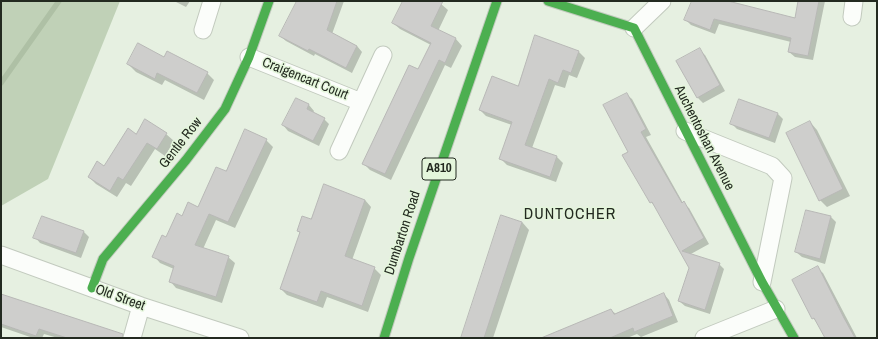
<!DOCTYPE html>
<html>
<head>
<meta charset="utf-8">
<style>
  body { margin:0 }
  #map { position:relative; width:878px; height:339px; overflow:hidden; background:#e6f0e1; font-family:"Archivo Narrow",sans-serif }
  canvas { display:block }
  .frame { position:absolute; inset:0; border:2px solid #232a20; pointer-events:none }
</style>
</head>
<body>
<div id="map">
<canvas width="878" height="339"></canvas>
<div class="frame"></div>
</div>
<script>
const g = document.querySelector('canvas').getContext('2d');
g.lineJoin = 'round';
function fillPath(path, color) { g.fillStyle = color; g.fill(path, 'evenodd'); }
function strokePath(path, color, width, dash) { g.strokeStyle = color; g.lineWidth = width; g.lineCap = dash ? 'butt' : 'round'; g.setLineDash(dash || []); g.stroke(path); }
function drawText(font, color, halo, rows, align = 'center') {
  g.font = font + ' "Archivo Narrow",sans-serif'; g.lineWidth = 3; g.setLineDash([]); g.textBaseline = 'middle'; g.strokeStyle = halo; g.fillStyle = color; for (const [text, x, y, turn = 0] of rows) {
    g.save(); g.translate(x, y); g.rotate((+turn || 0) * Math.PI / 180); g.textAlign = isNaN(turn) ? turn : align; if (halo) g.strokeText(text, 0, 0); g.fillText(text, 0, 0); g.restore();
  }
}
const forest = new Path2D(`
  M1,1H120L48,179L1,206Z`);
const shadow = new Path2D(`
  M174,1H190L186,7Z
  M311,1H344L332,34L357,46L362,52L352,73L315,54L314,56L286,41L280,36Z
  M404,1H436L441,4L448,10L438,31L456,39L462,46L451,68L445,65L391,180L370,170L364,164L419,70L431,45L400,29L393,23Z
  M693,1H726L795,19L799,1H825L813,60L795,57L789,52L791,42L719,24L715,34L691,25L686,20Z
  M699,50L705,55L725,91L703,103L698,98L678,62Z
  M579,52L585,58L577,78L569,75L565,88L555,85L532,148L557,157L563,163L556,182L507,165L501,159L512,125L486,116L480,110Z
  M164,58L207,73L214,80L204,100L165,80L162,85L136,72L128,64Z
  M626,94L632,99L651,135L646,137L683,203L689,208L709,244L689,255L719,264L724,269L710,314L685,306L679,301L690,268L656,208L651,202L630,152Z
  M296,99L309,105L314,111L313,113L324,119L329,124L319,146L288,131L283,125Z
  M740,100L778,114L783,119L775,143L737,129L732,124Z
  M810,122L817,130L850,196L827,207L820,200Z
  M166,134L174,141L165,156L155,149L131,186L126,183L117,197L96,184L89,177L104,167L137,135Z
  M266,140L273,147L235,228L216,220L203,249L228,257L235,263L222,303L176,288L170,281L174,269L160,263L154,256L183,217L198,208L227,173Z
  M365,200L371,207L352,260L374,268L381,275L368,312L327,297L323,308L287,295L281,289L300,233L298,231L312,220Z
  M42,217L84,232L89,237L81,258L40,243L35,237Z
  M831,217L836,222L825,264L802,257L796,252Z
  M522,222L529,230L493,338H465Z
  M817,268L823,273L857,338H826L818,324L813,318Z
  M664,294L669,300L678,322L641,337L637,334L627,338H557L611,310L616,314Z
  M1,295L101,338H58L44,334L42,338H33L1,327Z`);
const stream = new Path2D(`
  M1,83L59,1`);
const building = new Path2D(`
  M297,1H337L327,30L357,46L346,68L309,49L308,51L279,36Z
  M403,1H443L431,26L456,38L445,63L439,60L385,174L362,164L409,65L418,69L431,43L392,23Z
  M692,1H728L795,18L798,1H819L808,56L788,52L791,38L714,19L710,30L684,20Z
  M535,35L579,51L571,73L563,70L558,83L549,79L525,145L557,156L550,177L499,159L512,122L479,110L492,76L518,86Z
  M138,43L164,57L167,51L208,72L197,93L157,73L155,79L127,64Z
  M700,48L720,85L697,98L676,61Z
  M627,93L646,129L641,132L682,203L684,201L704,238L682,251L720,263L705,310L678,301L689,268L652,202L650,203L622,155L628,152L603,105Z
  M296,98L309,104L307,109L325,118L313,141L282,125Z
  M739,99L778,113L769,138L730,124Z
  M145,119L167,133L157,149L147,143L123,180L118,177L110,191L88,177L97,161L104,166L128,128L136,134Z
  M810,121L843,189L819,201L786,133Z
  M245,129L267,139L228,222L209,214L195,245L229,256L216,297L169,282L174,266L152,257L162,235L166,237L177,213L182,216L188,202L198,207L216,167L226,171Z
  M324,184L365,200L345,256L375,267L362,306L321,291L317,302L280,289L300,232L297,231L302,216L311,219Z
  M806,210L831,216L820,259L795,252Z
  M501,215L522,222L484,338H461Z
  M42,216L84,231L76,253L33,238Z
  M818,266L844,318L855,338H825L814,318L812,319L792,280Z
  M664,293L673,316L634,332L633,328L610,338H541L611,309L614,314Z
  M1,294L123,334L122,338H67L39,329L36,336L1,324Z`);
const street = new Path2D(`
  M852,17L854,1
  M634,28L662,1
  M203,30L212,1
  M249,57L361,102
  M685,131L772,166L783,178L762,282
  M339,151L383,55
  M1,255L141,306L240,338
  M132,338L141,306
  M704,338L776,309`);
const fast = new Path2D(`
  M548,1L634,28L762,282L794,338
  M92,288L103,259L186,160L225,109L249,57L269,1
  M384,338L409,258L497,1`);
const shields = [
  [439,169,34]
];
const shieldNames = [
  ["A810",439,169]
];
const streetNames = [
  ["Craigencart Court",305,79,22],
  ["Auchentoshan Avenue",704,138,63],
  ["Gentle Row",181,143,-52],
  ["Dumbarton Road",403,233,-72],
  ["Old Street",120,298,20]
];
const quarterNames = [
  ["DUNTOCHER",570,215]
];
fillPath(forest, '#c0d1b7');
fillPath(shadow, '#0003');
strokePath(stream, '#aec0a5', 5.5);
fillPath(building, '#cececc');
strokePath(building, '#b8b8b6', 1);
strokePath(street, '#c2cabe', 19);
strokePath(fast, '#c2cabe', 11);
strokePath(street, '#fbfdfa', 17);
strokePath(fast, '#4caf50', 9);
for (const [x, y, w] of shields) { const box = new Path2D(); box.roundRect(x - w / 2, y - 11, w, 22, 3); g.fillStyle = '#e4f6db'; g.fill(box); strokePath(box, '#232a20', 1); }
drawText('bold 13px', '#232a20', null, shieldNames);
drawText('14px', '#232a20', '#e4f6db', streetNames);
g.letterSpacing = '1px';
drawText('16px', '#232a20', '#e4f6db', quarterNames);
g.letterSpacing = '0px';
</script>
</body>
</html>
